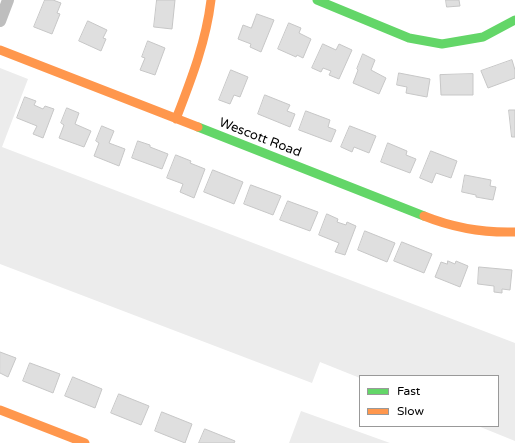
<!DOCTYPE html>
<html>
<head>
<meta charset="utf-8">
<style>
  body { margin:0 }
  #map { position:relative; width:515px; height:443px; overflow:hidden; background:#fff; font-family:"Varela Round",sans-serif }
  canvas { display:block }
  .legend { position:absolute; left:359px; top:375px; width:140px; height:52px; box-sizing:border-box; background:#fff; border:1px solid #999; margin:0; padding:5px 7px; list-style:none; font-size:12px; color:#000 }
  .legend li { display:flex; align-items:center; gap:8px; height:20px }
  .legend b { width:20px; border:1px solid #999 }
</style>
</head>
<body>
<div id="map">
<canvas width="515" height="443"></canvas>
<ul class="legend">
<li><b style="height:5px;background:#63d668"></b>Fast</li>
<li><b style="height:5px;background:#ff974d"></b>Slow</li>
</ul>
</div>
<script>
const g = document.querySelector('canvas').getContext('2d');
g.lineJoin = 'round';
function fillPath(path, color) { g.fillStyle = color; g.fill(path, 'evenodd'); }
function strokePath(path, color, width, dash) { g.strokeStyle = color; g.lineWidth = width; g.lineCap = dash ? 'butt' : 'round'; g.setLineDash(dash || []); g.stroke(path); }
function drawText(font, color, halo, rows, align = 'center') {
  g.font = font + ' "Varela Round",sans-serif'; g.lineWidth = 4; g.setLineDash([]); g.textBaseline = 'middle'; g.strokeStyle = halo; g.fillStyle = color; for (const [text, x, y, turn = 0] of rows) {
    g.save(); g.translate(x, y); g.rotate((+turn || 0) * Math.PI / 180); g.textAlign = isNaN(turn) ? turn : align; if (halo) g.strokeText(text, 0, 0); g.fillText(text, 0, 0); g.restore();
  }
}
const green = new Path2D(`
  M0,68L28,79L2,147L515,343V441L478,426H498V376H360V378L320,362L312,383L0,264Z
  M301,411L390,443H289Z`);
const building = new Path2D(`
  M45,0H53L61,3L57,13L60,14L52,34L34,27Z
  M157,0H175L172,29L154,27Z
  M446,0H459L460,6L447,7Z
  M257,14L274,20L261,52L250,47L251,44L238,39L243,25L251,28Z
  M88,21L107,30L103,38L106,39L101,51L79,41Z
  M289,23L301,28L299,33L311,39L303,58L297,55L296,57L278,49Z
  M148,41L165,48L155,75L140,70L145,58L142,57Z
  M323,44L336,50L339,44L352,50L339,79L329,75L331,71L323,68L321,72L312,68Z
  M363,54L375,60L371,70L386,78L379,94L353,83L358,70L357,69Z
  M512,60L515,70V78L488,88L481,71Z
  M231,70L248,77L240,97L234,95L230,104L219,100Z
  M399,73L430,79L427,97L406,93L407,87L397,85Z
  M473,74V95H441L440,75Z
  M265,95L290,105L287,111L295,114L290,127L258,114Z
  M25,97L36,101L34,105L43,109L45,106L54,109L43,138L33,134L37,126L17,118Z
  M67,108L79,113L75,124L91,131L84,147L59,138L64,125L61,123Z
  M509,110H515V137H512Z
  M306,111L330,120L328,127L336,130L331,142L299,130Z
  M102,126L114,131L109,143L125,149L119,166L94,156L99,143L96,141Z
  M350,126L376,136L369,153L354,147L352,152L341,147Z
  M138,141L150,145V147L168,154L162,169L132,158Z
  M388,143L407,151L406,155L416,159L410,173L381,162Z
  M431,151L457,161L451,178L436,173L432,183L420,178Z
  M176,155L191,161L190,163L205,169L194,198L180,192L183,184L167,178Z
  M213,170L243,182L234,204L204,192Z
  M465,175L491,180L490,186L496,187L493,200L476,197V195L462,192Z
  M251,185L281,196L273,215L244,204Z
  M288,201L318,212L310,231L280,220Z
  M327,214L338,219L337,222L346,225L347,222L356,226L345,255L335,252L339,243L319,235Z
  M365,231L395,243L387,262L358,250Z
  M402,242L432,254L424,273L394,261Z
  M448,261L455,264L456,261L468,266L460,287L435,277L441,262L447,264Z
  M479,267L512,270L510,290L502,289V293L494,292V286L478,284Z
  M0,352L16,358L8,377L0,373Z
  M30,363L60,374L53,393L23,381Z
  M73,377L102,389L95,408L65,396Z
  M119,394L149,406L141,425L111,413Z
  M162,412L192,424L185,443L155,431Z
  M205,429L235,441L234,443H199Z`);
const street = new Path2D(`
  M0,21L8,0`);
const fast = new Path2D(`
  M317,0L409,38L442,44L483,37L515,20
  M198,127L424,216`);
const slow = new Path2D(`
  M0,50L198,127
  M176,119C191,80 206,42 211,0
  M424,216C454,228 483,233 515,232
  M0,410L85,443`);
const streetNames = [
  ["Wescott Road",260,138,21]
];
fillPath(green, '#ececec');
fillPath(building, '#dfdfdf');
strokePath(building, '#c7c7c7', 1);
strokePath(street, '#bebebe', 12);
strokePath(fast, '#63d668', 9);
strokePath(slow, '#ff974d', 9);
drawText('13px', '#000', '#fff', streetNames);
</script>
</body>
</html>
